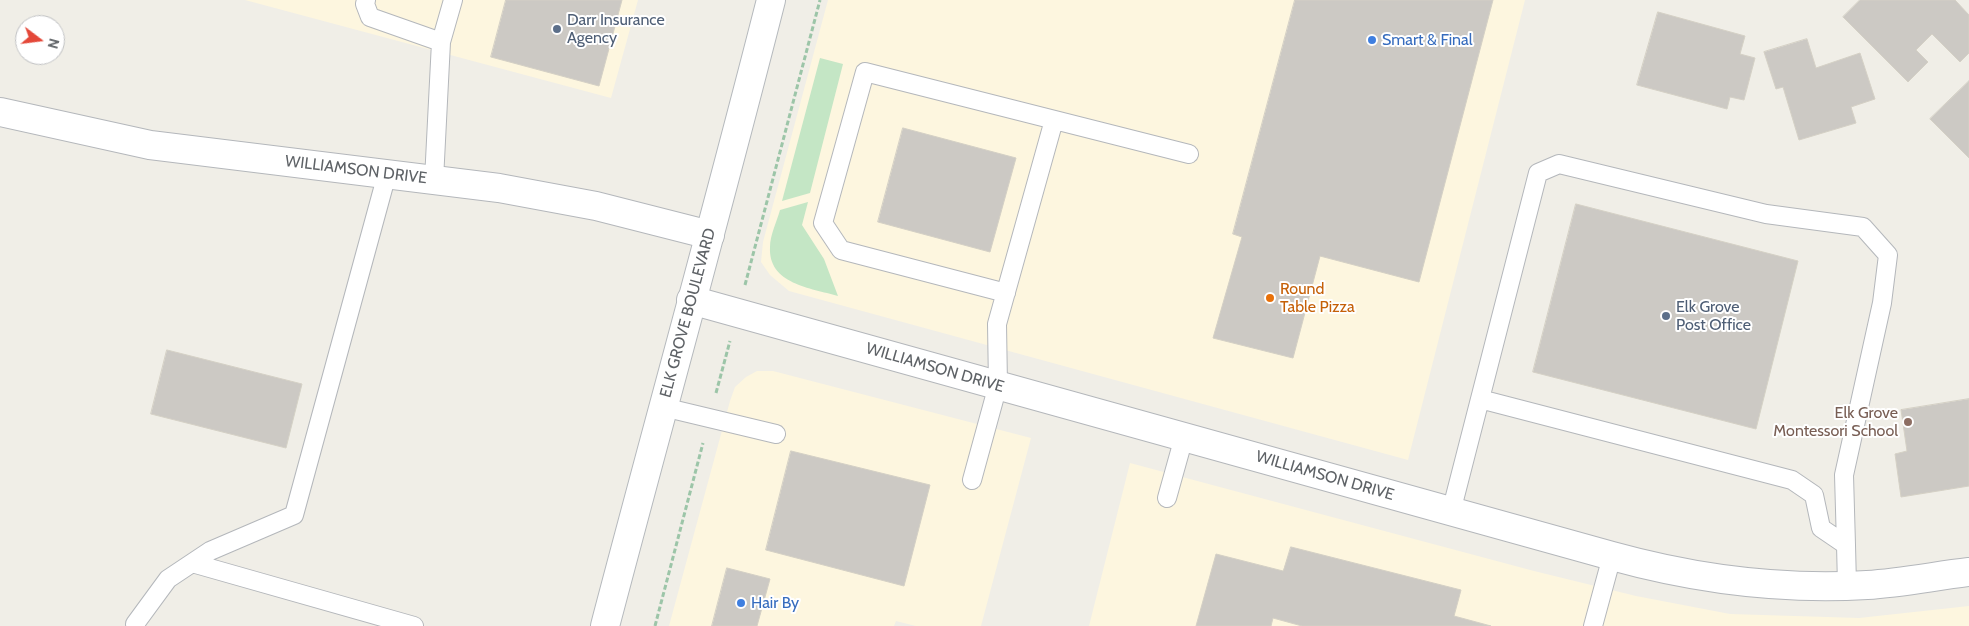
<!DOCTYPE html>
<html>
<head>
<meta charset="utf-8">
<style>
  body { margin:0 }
  #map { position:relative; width:1969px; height:626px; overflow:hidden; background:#f0eee7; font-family:Cabin,sans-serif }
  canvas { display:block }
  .north { position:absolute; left:15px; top:15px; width:50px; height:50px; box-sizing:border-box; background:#fff; border:1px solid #bfc0c2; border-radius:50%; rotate:105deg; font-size:14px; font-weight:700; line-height:20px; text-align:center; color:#5e6266 }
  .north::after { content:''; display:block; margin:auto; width:18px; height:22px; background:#e44839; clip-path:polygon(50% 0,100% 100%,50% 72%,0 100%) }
</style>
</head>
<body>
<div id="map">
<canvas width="1969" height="626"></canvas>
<div class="north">N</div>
</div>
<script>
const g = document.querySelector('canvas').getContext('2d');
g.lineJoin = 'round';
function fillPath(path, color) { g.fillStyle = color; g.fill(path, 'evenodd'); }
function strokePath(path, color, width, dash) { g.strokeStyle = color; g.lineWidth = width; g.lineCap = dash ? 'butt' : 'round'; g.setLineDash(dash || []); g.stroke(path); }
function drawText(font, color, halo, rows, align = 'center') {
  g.font = font + ' Cabin,sans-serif'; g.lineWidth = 4; g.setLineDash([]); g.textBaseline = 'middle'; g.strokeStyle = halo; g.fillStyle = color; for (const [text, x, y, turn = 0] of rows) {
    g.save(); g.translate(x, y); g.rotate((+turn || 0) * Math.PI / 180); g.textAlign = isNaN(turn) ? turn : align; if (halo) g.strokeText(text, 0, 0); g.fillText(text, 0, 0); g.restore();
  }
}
const commercial = new Path2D(`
  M245,0H638L611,98Z
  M828,0H1525L1408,460L789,291L770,275L761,262L763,242Z
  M757,371H773L1031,438L981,626H916L896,621L894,626H669L730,401L735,387L746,377Z
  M1130,463L1534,571L1636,596L1730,614L1859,618L1969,606V626H1089Z`);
const green = new Path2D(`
  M820,58L843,64L810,193L782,201Z
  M808,202L802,225L824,259L838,296C811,288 768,284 770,247C770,235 777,221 780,210Z`);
const building = new Path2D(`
  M506,0H622L599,86L491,57Z
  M1295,0H1493L1419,282L1320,256L1293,358L1213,338L1242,237L1233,234Z
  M1860,0H1955L1969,15V53L1960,62L1932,34L1916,50L1928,62L1908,82L1843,17Z
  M1658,12L1745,36L1740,54L1755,58L1744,100L1730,97L1727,109L1637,85Z
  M1807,39L1816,68L1860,53L1875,99L1851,107L1856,123L1799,140L1783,87L1776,89L1764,52Z
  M1969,81V158L1930,119Z
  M903,128L1016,158L990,252L878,222Z
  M1576,204L1798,261L1756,429L1533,372Z
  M167,350L302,384L286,448L151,414Z
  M1969,399V486L1901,497L1895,454L1907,451L1901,410Z
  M791,451L930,485L904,586L766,550Z
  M1291,547L1461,590L1454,616L1491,626H1302L1273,618L1271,626H1196L1216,554L1283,571Z
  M727,568L770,579L757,626H712Z`);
const path = new Path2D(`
  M745,285L820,0
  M716,393L730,341
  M655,626L703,443`);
const lane = new Path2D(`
  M366,0L365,4L370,17L441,42
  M434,180L441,42L453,0
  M1006,293L841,250L823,223L865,72L1189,154
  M1480,399L1538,173L1559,164L1766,214L1863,227L1888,255L1882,303L1844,475L1846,545
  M663,407L776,434
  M972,480L998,385L997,324L1054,120
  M1167,498L1184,437
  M1451,512L1480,399L1792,480L1814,495L1821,528L1846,545L1847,585
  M192,563L414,626
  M135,624L168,579L210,551L294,515L387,174
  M1593,626L1612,556`);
const street = new Path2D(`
  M0,112L150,145L499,188L596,206L710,235
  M691,300L1612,556C1695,579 1781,590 1867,585C1901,583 1935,576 1969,572`);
const secondary = new Path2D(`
  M605,626C660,417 718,209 771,0`);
const markers = [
  [557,29,5,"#5c6f8a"],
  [1372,40,5,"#3f7fe0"],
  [1270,298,5,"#e8710a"],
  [1666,316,5,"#5c6f8a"],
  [1908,422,5,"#8d6e63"],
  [741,603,5,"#3f7fe0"]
];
const serviceNames = [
  ["Darr Insurance",567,20],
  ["Agency",567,38],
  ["Elk Grove",1676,307],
  ["Post Office",1676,325]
];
const shopNames = [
  ["Smart & Final",1382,40],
  ["Hair By",751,603]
];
const streetNames = [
  ["WILLIAMSON DRIVE",356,170,7],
  ["ELK GROVE BOULEVARD",688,313,-75],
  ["WILLIAMSON DRIVE",935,368,16],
  ["WILLIAMSON DRIVE",1325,476,16]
];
const foodNames = [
  ["Round",1280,289],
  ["Table Pizza",1280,307]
];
const educationNames = [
  ["Elk Grove",1898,413],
  ["Montessori School",1898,431]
];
fillPath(commercial, '#fdf6df');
fillPath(green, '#c4e6c5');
fillPath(building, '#ccc9c4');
strokePath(building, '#d4d0c5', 1);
strokePath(lane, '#b4b7bb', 20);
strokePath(street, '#b4b7bb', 30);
strokePath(secondary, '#b5b9bd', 30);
strokePath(path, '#9cc5a8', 3, [5, 2.5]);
strokePath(lane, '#fff', 18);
strokePath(street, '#fff', 28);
strokePath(secondary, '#fff', 28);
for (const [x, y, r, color] of markers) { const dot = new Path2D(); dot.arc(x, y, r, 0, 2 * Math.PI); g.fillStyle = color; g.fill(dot); strokePath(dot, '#fff', 2); }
drawText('16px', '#4e5e75', '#fff', serviceNames, 'left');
drawText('16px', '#366cbe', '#fff', shopNames, 'left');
drawText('16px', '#5e6266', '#fff', streetNames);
drawText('16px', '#c56008', '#fff', foodNames, 'left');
drawText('16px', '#785e54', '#fff', educationNames, 'right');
</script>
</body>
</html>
